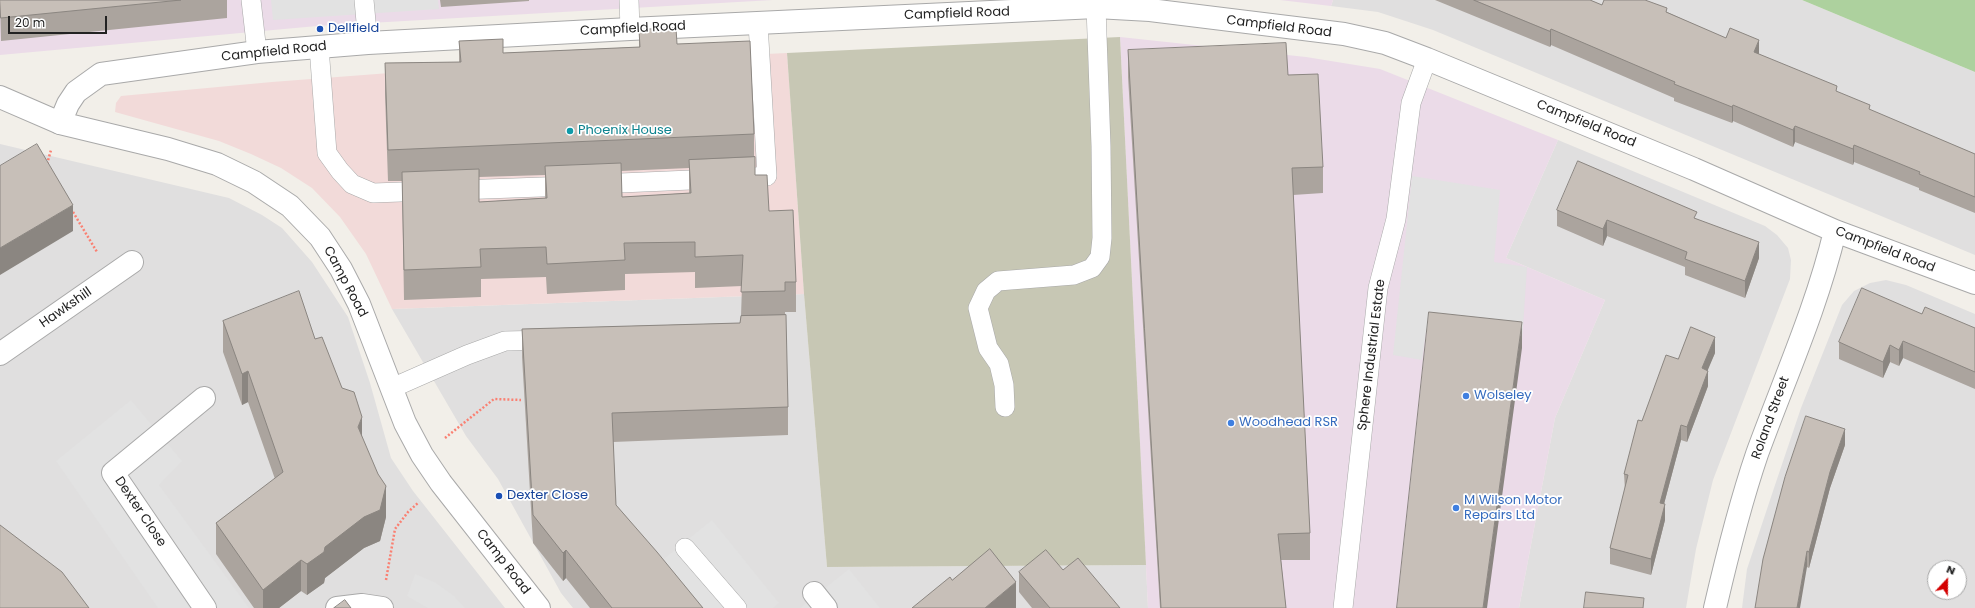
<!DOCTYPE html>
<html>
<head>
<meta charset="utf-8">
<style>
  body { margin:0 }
  #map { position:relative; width:1975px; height:608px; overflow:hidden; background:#f2efe9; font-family:Poppins,sans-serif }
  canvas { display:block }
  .north { position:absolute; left:1927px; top:560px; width:40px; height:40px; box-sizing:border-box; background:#fff; border:1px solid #a7a7a7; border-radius:50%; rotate:22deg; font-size:11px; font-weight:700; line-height:16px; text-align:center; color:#222 }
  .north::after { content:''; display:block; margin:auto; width:14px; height:18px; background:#d40000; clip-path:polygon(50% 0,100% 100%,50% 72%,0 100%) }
  .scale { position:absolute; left:8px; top:16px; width:99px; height:18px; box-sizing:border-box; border:2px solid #222; border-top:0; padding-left:5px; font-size:12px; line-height:14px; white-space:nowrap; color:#222; -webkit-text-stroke:3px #fff; paint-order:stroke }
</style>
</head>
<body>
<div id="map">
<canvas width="1975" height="608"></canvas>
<div class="north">N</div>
<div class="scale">20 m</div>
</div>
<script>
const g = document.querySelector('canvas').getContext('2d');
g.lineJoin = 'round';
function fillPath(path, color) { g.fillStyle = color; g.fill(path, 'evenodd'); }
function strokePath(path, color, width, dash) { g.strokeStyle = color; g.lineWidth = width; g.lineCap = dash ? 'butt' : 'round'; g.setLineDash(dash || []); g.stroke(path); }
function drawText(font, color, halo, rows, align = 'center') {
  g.font = font + ' Poppins,sans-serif'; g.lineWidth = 3.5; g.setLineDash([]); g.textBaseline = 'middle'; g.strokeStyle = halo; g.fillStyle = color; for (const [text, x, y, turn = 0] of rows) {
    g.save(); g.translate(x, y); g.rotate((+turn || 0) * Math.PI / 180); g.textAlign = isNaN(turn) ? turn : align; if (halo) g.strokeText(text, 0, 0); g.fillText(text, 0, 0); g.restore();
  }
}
const residential = new Path2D(`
  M1333,0H1802L1975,72V255L1433,30L1378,12L1331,6Z
  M1558,140L1765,226L1777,235L1788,248L1791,260L1790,279L1713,480L1696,549L1686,608H1519L1555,418L1605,300L1506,258Z
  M0,144L229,198L262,215L282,228L312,262L348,317L370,383L391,458L413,491L505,608H0Z
  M1886,280L1906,285L1975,314V608H1742L1747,569L1774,488L1801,408L1842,305L1854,291L1870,283ZM1935,568H1959V592H1935Z
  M804,294L827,567L1146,565L1148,608H573L561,593L498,479L466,436L392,309Z`);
const commercial = new Path2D(`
  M787,53L804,294L392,309L366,254L340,217L312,188L281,168L251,154L219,141L115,112L116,103L121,96L272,82L429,70Z`);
const industrial = new Path2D(`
  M0,0H773L317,26L0,55Z
  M1280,0H1333L1331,6Z
  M1120,37L1306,57L1380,69L1558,140L1506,258L1605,300L1555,418L1519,608H1148Z`);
const construction = new Path2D(`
  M1120,37L1146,565L827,567L804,294L787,53Z`);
const forest = new Path2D(`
  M1802,0H1975V72Z`);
const parking = new Path2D(`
  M271,0H438L439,9L273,20Z
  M1412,176L1500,190L1494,262L1527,267L1522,342L1426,332L1422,360L1393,355Z
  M131,400L182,461L159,485L249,608H158L56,461Z
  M712,520L779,603L773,608H689L655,566Z
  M849,569L880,608H800Z
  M415,574L436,583L454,596L465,608H428L407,596Z`);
const path = new Path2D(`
  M47,164L51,150
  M73,212L97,252
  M445,438L494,399L521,400
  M386,580L395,529L408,512L419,502`);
const service = new Path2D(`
  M251,0L257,52
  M364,0L368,43
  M629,0L630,29
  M319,47L327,153L340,171L352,184L373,193L570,186
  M741,178L767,176L758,23
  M597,184L714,179
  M392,388L467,355L505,341L548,340
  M1005,407L1004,385L999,364L988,348L978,308L986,291L998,281L1074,275L1092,268L1100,257L1102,238L1101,146L1096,7
  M685,548L737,608
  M1343,608L1378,288L1396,219L1411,103L1427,59`);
const minor = new Path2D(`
  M60,123L68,104L76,92L101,74L257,52L368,43L630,29L1096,7L1150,10L1344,34L1385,43L1427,59L1694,169L1835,231L1975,283
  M0,354L132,262
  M204,398L113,473L205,608
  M814,593L826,608
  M337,608L362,605L382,608
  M1715,608C1727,556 1740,504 1757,454C1784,380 1817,307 1835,231`);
const tertiary = new Path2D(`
  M0,97L60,123L168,149L217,164L254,182L290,206L320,237L341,269L359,304L405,423L422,455L441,483L539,608`);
const wall = new Path2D(`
  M0,0H227V18L1,41Z
  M440,0H529V1L441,7Z
  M1435,0H1590L1602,5L1667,12L1759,54L1837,92L1870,110L1975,154V213L1919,190V188L1854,162L1853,165L1795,142L1793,147L1733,121L1732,123L1674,101V98L1551,45L1550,47Z
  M639,30L677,44L754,134V157L755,175L796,282V312H785L788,407V435L613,442L616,505L703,608H590L566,578L563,581L533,543L522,357V329L740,323L741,316L742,286L695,288V272L625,274V290L547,294L546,277L481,279V297L404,300L402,181H388L385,94V63L459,62V41L503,53L639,47ZM689,168V193L622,197L621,171ZM545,175V198L479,202V177Z
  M1128,50L1288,75L1323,167V193L1293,195L1310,533V560H1281L1286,608H1160L1128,77Z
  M1557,210L1697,219L1759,258L1745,298L1685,275V267L1607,236L1603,246L1557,226Z
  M223,321L315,339L362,438L386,517L380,541L364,548L325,578L324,583L307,595L301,591L279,608H254L216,554V523L275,479L248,402L242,405L223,352Z
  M1975,328V389L1903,358L1899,366L1890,362L1883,378L1839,359V342Z
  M1715,353L1707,370L1708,386L1687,442L1681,440L1664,504L1665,520L1651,575L1610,564V548L1625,490L1624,474L1642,421L1678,359Z
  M1845,445L1830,488L1809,568L1807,567L1785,477Z
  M1019,572L1120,608H1032L1019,592Z`);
const shadedWall = new Path2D(`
  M1551,29V45L1550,47V31Z
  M1759,40V56L1754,52Z
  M1733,105V121L1732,123V107Z
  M1795,126V142L1793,147V130Z
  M1854,145V162L1853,165V149Z
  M73,205V231L0,275V248Z
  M1607,220V236L1603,246V229Z
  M1759,242V258L1745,298V281Z
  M1522,322V348L1487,608H1483Z
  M1715,337V353L1702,384V368Z
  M1903,341V358L1899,366V350Z
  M1890,345V362L1883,378V362Z
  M248,371V402L242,405V374Z
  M1708,371V386L1687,442V427Z
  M362,417V448L358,427Z
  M1681,425V440L1660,519V503Z
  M1845,429V445L1830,488L1809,568V552L1830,472Z
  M386,486V517L380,541L364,548L325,578L324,583L307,595V564L325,547Z
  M1665,504V520L1651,575V559Z
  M566,550V578L563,581V553Z
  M1807,551V567L1800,608H1797Z
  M301,560V591L279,608H263V590Z
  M1016,582V608H985Z`);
const building = new Path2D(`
  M0,0H181L1,18Z
  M1474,0H1590L1602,5L1604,0H1645L1667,8L1666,12L1726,38L1730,28L1759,40L1754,52L1837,86L1836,91L1870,105L1869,109L1975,154V197L1919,174L1920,172L1854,145L1853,149L1795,126L1793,130L1733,105L1732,107L1674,84L1675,82L1551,29L1550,31Z
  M676,28L677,44L750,41L754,134L388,150L385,63L461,62L459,41L503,39V53L640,47L639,30Z
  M1286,43L1288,75L1318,74L1323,167L1292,168L1310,533L1278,534L1286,608H1161L1128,50Z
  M37,144L73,205L0,248V166Z
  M755,157V175H767L769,211L793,210L796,282H785V291L741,292L743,255L695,257V242L624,243L625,260L547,264L546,247L480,249L481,267L404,270L402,172L479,169V202L547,198L545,166L621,163L622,197L691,193L689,160Z
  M1578,161L1697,212L1694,218L1759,242L1745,281L1685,259L1687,252L1607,220L1603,229L1557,210Z
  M1862,288L1922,314L1925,307L1975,328V372L1903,341L1899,350L1890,345L1883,362L1839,342Z
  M299,291L315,339L322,337L342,388L354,392L362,417L358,427L378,474L386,486L380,510L364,517L325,547L324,552L307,564L301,560L263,590L216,523L283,472L248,371L242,374L223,321Z
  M1429,312L1522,322L1483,608H1397Z
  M786,315L788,407L612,413L616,505L657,552L703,608H612L566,550L563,553L533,515L522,329L740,323L741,316Z
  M1691,327L1715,337L1702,368L1708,371L1687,427L1681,425L1660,503L1665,504L1651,559L1610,548L1628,475L1624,474L1638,420L1642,421L1666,355L1678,359Z
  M1806,416L1845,429L1830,472L1809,552L1807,551L1797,608H1755L1763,559L1785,477Z
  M0,525L62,572L89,608H0Z
  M990,549L1016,582L985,608H912L950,577L952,580Z
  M1046,550L1063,570L1078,558L1120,608H1050L1019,572Z
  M1586,592L1644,598L1643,608H1584Z
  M345,600L351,608H334Z`);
const markers = [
  [320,29,4,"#1a4fb4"],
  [570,131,4,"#0f9aa8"],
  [1466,396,4,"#3f7fe0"],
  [1231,423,4,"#3f7fe0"],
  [499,496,4,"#1a4fb4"],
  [1456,508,4,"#3f7fe0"]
];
const streetNames = [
  ["Campfield Road",957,14,-2],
  ["Campfield Road",1279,27,7],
  ["Campfield Road",633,29,-3],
  ["Campfield Road",274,52,-6],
  ["Campfield Road",1586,124,22],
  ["Campfield Road",1885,250,21],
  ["Camp Road",345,282,62],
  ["Hawkshill",66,308,-35],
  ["Sphere Industrial Estate",1372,355,-83],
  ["Roland Street",1771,418,-70],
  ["Dexter Close",140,512,56],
  ["Camp Road",503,562,52]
];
const transitNames = [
  ["Dellfield",328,29],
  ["Dexter Close",507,496]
];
const cultureNames = [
  ["Phoenix House",578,131]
];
const shopNames = [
  ["Wolseley",1474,396],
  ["Woodhead RSR",1239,423],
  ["M Wilson Motor",1464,501],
  ["Repairs Ltd",1464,516]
];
fillPath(residential, '#e0dfdf');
fillPath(commercial, '#f2dad9');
fillPath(industrial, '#ebdbe8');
fillPath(construction, '#c7c7b4');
fillPath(forest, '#add19e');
fillPath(parking, '#e2e2e2');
strokePath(service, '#a9a9a9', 20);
strokePath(minor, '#a9a9a9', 24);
strokePath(tertiary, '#a9a9a9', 24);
strokePath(path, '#fa8072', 2.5, [2, 2]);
strokePath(service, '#fff', 19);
strokePath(minor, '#fff', 22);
strokePath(tertiary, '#fff', 22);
fillPath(wall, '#aba49e');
fillPath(shadedWall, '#8b8681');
fillPath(building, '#c7bfb8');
strokePath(building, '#8b8681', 1);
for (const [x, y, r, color] of markers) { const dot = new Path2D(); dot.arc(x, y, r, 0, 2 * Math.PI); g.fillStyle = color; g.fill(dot); strokePath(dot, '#fff', 1.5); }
drawText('13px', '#222', '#fff', streetNames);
drawText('13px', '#164399', '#fff', transitNames, 'left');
drawText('13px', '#0d838f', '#fff', cultureNames, 'left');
drawText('13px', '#366cbe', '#fff', shopNames, 'left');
</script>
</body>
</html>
